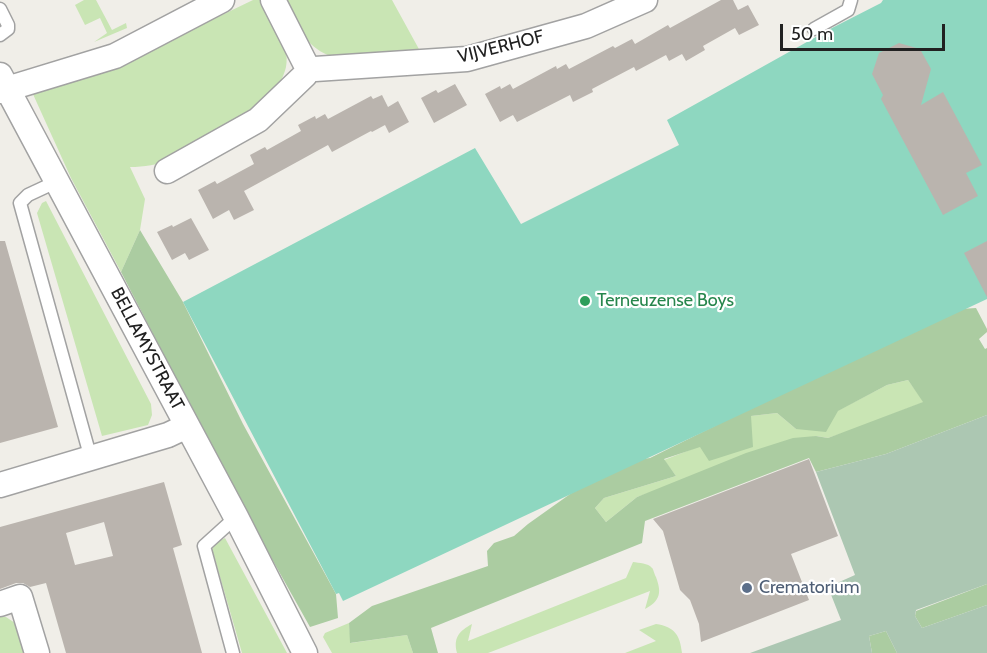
<!DOCTYPE html>
<html>
<head>
<meta charset="utf-8">
<style>
  body { margin:0 }
  #map { position:relative; width:987px; height:653px; overflow:hidden; background:#f0eee8; font-family:Cabin,sans-serif }
  canvas { display:block }
  .scale { position:absolute; left:780px; top:24px; width:165px; height:27px; box-sizing:border-box; border:3px solid #212121; border-top:0; padding-left:8px; font-size:18px; line-height:21px; white-space:nowrap; color:#212121; -webkit-text-stroke:4px #fff; paint-order:stroke }
</style>
</head>
<body>
<div id="map">
<canvas width="987" height="653"></canvas>
<div class="scale">50 m</div>
</div>
<script>
const g = document.querySelector('canvas').getContext('2d');
g.lineJoin = 'round';
function fillPath(path, color) { g.fillStyle = color; g.fill(path, 'evenodd'); }
function strokePath(path, color, width, dash) { g.strokeStyle = color; g.lineWidth = width; g.lineCap = dash ? 'butt' : 'round'; g.setLineDash(dash || []); g.stroke(path); }
function drawText(font, color, halo, rows, align = 'center') {
  g.font = font + ' Cabin,sans-serif'; g.lineWidth = 4.5; g.setLineDash([]); g.textBaseline = 'middle'; g.strokeStyle = halo; g.fillStyle = color; for (const [text, x, y, turn = 0] of rows) {
    g.save(); g.translate(x, y); g.rotate((+turn || 0) * Math.PI / 180); g.textAlign = isNaN(turn) ? turn : align; if (halo) g.strokeText(text, 0, 0); g.fillText(text, 0, 0); g.restore();
  }
}
const grass = new Path2D(`
  M84,0H96L112,30L126,23L127,28L94,42L107,33L100,18L85,25L75,5Z
  M253,0H260C271,19 291,43 286,67C285,72 282,79 279,84C263,107 197,146 170,159C158,165 144,167 130,167L145,199L140,230L121,272L71,178L32,92L112,68Z
  M283,0H392L420,51L330,56C303,45 297,24 283,0Z
  M46,201L151,404L152,415L148,425L102,436L37,213L42,203Z
  M908,380L924,402L849,431L828,438L816,436L637,497L606,522L595,508L604,498L676,476L664,460L700,446L751,416L777,413L796,429L837,411L887,385Z
  M225,538L287,653H242L212,549L217,542Z
  M633,562C639,563 648,563 652,568C653,568 655,576 656,577C662,593 660,601 645,609L650,591L488,653H457C453,638 459,631 472,624L468,641L626,578Z
  M0,617H6L18,625L26,653H0Z
  M349,623L351,643L407,635L413,653H332L323,637L325,633Z
  M656,624C675,627 680,635 682,653H625L656,641L639,630Z`);
const forest = new Path2D(`
  M140,230L183,302L243,424L336,594L338,618L310,627L240,502L121,272Z
  M976,308L987,329V332L979,339L985,349L987,348V415L886,454L816,472L809,458L645,521L642,543L431,628L438,653H413L407,635L350,643L349,623L372,606L488,566L487,551L494,543L514,536L528,524L573,492L628,461L650,458L747,410L929,311ZM908,380L923,402L828,438L816,436L793,438L746,453L637,497L606,522L595,508L604,498L676,476L664,459L700,447L709,461L753,447L751,416L777,413L796,429L826,432L838,411L887,385Z
  M987,584V605L922,628L915,616L916,611Z
  M886,631L897,653H872L869,636Z`);
const cemetery = new Path2D(`
  M987,415V584L916,610L915,616L922,628L987,605V653H897L886,631L869,636L872,653H750L841,620L828,587L855,575L816,472L886,454Z`);
const pitch = new Path2D(`
  M883,0H987V299L343,601L339,593L336,594L183,302L475,148L521,224L679,145L667,120L832,28L881,3Z`);
const building = new Path2D(`
  M721,0H733L738,10L748,5L759,25L739,35L735,28L703,46L705,50L686,61L682,54L669,61L666,55L636,71L634,67L592,89L593,92L573,102L570,95L517,122L513,115L500,122L485,94L500,86L501,89L510,84L513,89L556,66L557,69L566,64L569,69L613,46L615,48L632,39L635,44L668,25L670,28Z
  M899,43L920,49L931,69L921,105L943,92L982,165L966,173L978,196L943,215L881,99L883,95L872,74L879,53Z
  M455,84L467,105L434,123L421,98L436,90L438,93Z
  M382,95L388,107L398,101L409,122L389,133L385,125L372,132L371,131L332,152L328,145L244,191L254,210L234,220L229,210L213,219L198,190L215,181L217,184L254,164L250,155L265,147L267,150L301,131L298,125L315,116L316,119L325,114L328,119L371,96L373,99Z
  M191,218L209,250L189,260L185,253L172,260L157,232L172,225L173,227Z
  M0,241H5L58,427L0,443Z
  M987,241V297L964,253Z
  M809,459L838,536L791,554L809,600L701,642L699,624L690,600L680,590L663,531L653,519Z
  M164,482L182,545L173,548L202,653H66L46,583L30,587L23,583H16L0,589V527ZM104,522L113,556L75,565L66,533Z`);
const lane = new Path2D(`
  M0,9L8,25V29L0,35
  M814,29L848,10L851,0
  M58,181L28,195L20,203L91,459
  M233,653L204,546L236,517`);
const street = new Path2D(`
  M273,0L305,63
  M315,69L467,59L586,26L645,0
  M0,75L236,517L305,653
  M0,91L115,56L222,0
  M167,171L258,120L305,75
  M0,485L168,435L187,426
  M0,604L20,597L37,653`);
const markers = [
  [585,301,6,"#2e9e5b"],
  [747,588,6,"#5c6f8a"]
];
const streetNames = [
  ["VIJVERHOF",501,47,-14],
  ["BELLAMYSTRAAT",147,349,62]
];
const leisureNames = [
  ["Terneuzense Boys",597,301]
];
const serviceNames = [
  ["Crematorium",759,588]
];
fillPath(grass, '#c9e5b4');
fillPath(forest, '#abcca1');
fillPath(cemetery, '#acc7b2');
fillPath(pitch, '#8ed7c0');
fillPath(building, '#bab4ae');
strokePath(lane, '#a2a2a2', 15);
strokePath(street, '#a2a2a2', 27);
strokePath(lane, '#fff', 12);
strokePath(street, '#fff', 24);
for (const [x, y, r, color] of markers) { const dot = new Path2D(); dot.arc(x, y, r, 0, 2 * Math.PI); g.fillStyle = color; g.fill(dot); strokePath(dot, '#fff', 2); }
drawText('18px', '#212121', '#fff', streetNames);
drawText('18px', '#27864d', '#fff', leisureNames, 'left');
drawText('18px', '#4e5e75', '#fff', serviceNames, 'left');
</script>
</body>
</html>
